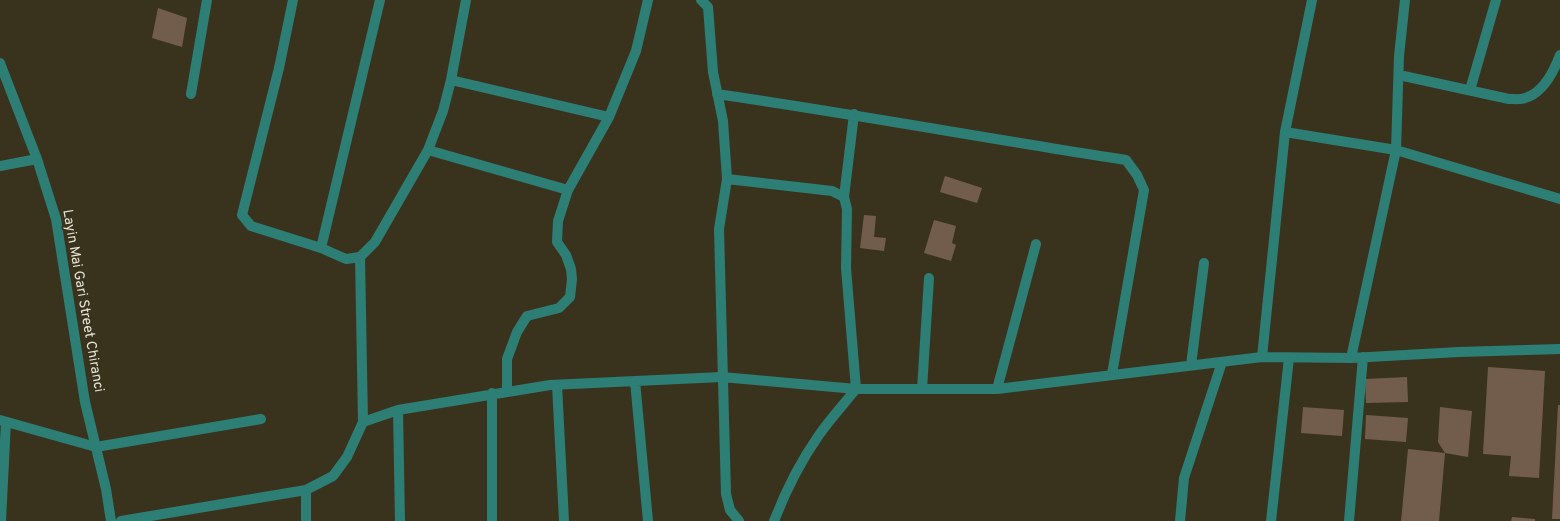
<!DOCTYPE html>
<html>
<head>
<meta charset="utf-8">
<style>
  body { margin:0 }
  canvas { display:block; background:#39331e }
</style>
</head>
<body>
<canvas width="1560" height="521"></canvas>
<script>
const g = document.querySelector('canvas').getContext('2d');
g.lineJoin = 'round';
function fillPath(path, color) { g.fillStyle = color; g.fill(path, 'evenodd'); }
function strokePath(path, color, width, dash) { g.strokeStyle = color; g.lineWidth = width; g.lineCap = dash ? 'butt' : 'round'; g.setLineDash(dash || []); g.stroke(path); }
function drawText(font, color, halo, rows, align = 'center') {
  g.font = font + ' Overpass,sans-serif'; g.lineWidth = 4; g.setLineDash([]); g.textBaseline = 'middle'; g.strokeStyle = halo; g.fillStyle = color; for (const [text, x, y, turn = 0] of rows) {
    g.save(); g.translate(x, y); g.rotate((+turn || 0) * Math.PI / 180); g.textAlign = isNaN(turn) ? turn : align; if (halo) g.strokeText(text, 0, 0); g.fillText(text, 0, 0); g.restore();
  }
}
const building = new Path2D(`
  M158,8L187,18L182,47L152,38Z
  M945,176L982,188L977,203L940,192Z
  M864,215L876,216L874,237L886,238L884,251L860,248Z
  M934,220L956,226L952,243L956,245L951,261L924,253Z
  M1488,367L1545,371L1539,478L1509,476L1511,456L1483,454Z
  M1407,377L1408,402L1366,403L1365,379Z
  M1558,405H1560V519H1552Z
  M1303,407L1344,410L1342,436L1301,433Z
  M1440,407L1472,411L1468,457L1445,453L1438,442Z
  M1366,415L1408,418L1406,442L1365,439Z
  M1408,449L1445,453L1439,521H1401Z
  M1512,517L1535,519V521H1511Z`);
const minor = new Path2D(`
  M293,0L279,68L242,215L251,226L321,248
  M380,0L321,248L346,259L360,257L375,242L428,150L443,111L451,80L466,0
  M701,0L708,7L713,72L723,121L727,179L719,229L726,494L730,510L739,521
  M0,63L37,159L56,219L85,402L106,489L111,521
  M1399,75L1509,99C1514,99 1521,100 1525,98C1543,93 1554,71 1560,55
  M451,80L609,117
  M1470,90L1496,0
  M191,94L207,0
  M717,94C854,114 990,139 1126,160L1137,175L1144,190L1112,374
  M1285,132L1396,150L1560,199
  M428,150L568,190
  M0,166L37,159
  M727,179L832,191L844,197L847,209L846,268L856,389C844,404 830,419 819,435C800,462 786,490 774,521
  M844,197L854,114
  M360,257L363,422
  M1262,357L1285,132L1312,0
  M1351,358L1396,150L1399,56L1405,0
  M1191,365L1204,263
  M635,381L648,521
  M557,385L564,521
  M922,389L929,278
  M997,389L1036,244
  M507,391V359L517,332L527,316L559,308L570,297L572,279L571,269L566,255L557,242L558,221L568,190L609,117L636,51L648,0
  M398,410L400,521
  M0,420L96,447L261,419
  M306,490V521
  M1,521L6,422
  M121,521L306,490L333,476L347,457L363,422L398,410L550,385L722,377L856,389H997L1262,357L1351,358L1459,352L1560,349
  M492,521V393
  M1180,521L1184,478L1222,362
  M1271,521L1289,358
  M1349,521L1363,357`);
const streetNames = [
  ["Layin Mai Gari Street Chiranci",82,301,80]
];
fillPath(building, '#725d4d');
strokePath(minor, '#2d7e75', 10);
drawText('14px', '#e9e6d8', '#39331e', streetNames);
</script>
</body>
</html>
